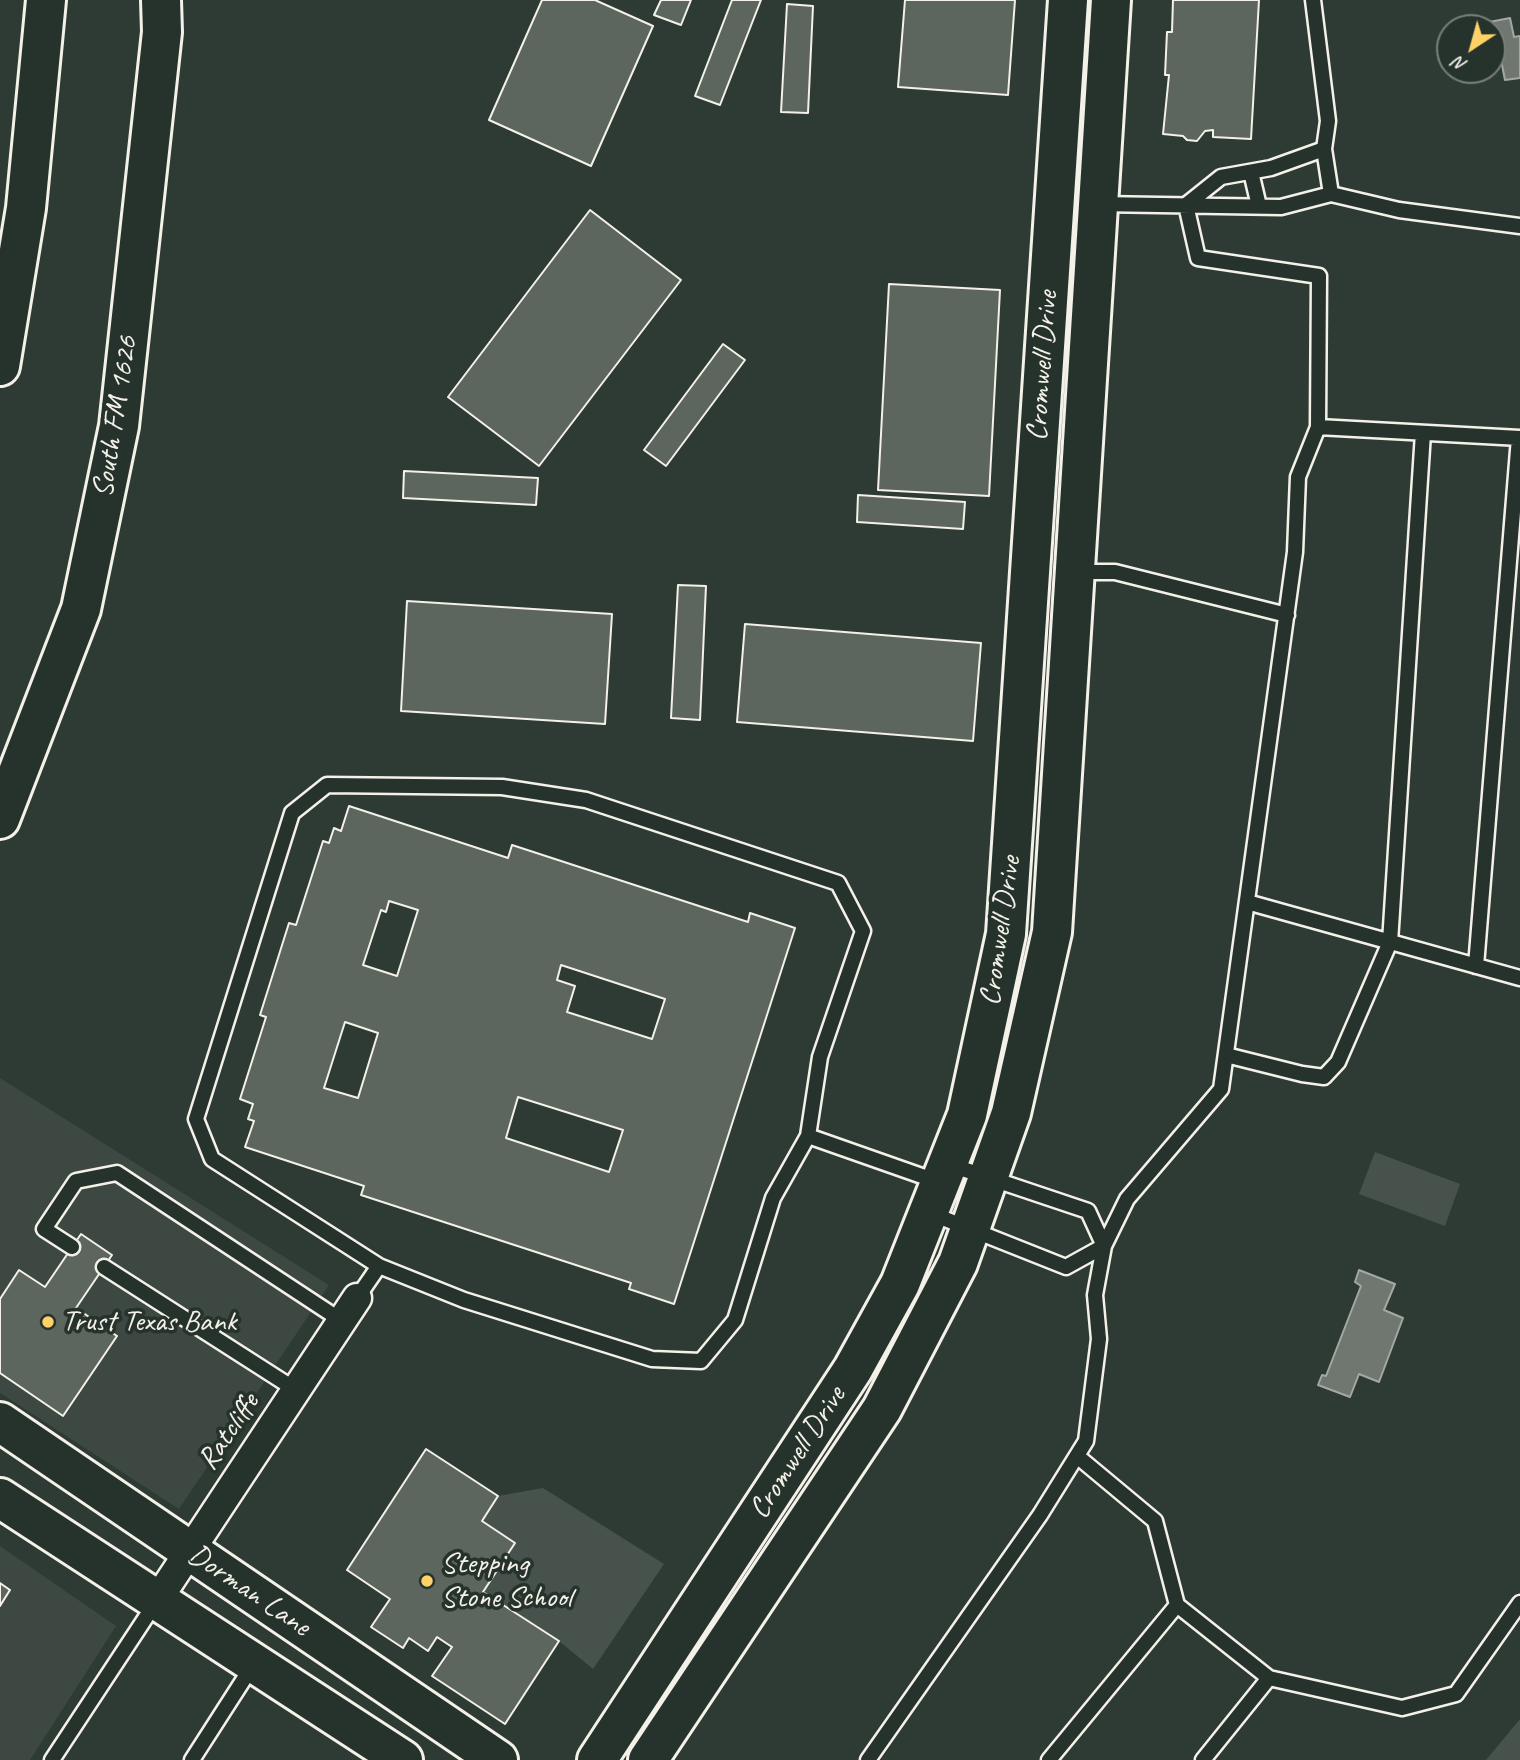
<!DOCTYPE html>
<html>
<head>
<meta charset="utf-8">
<style>
  body { margin:0 }
  #map { position:relative; width:1520px; height:1760px; overflow:hidden; background:#2e3b34; font-family:Caveat,sans-serif }
  canvas { display:block }
  .north { position:absolute; left:1436px; top:14px; width:70px; height:70px; box-sizing:border-box; background:#26332d; border:2px solid #787f78; border-radius:50%; rotate:216deg; font-size:19px; font-weight:700; line-height:28px; text-align:center; color:#f4f1e8 }
  .north::after { content:''; display:block; margin:auto; width:24px; height:32px; background:#ffd166; clip-path:polygon(50% 0,100% 100%,50% 72%,0 100%) }
</style>
</head>
<body>
<div id="map">
<canvas width="1520" height="1760"></canvas>
<div class="north">N</div>
</div>
<script>
const g = document.querySelector('canvas').getContext('2d');
g.lineJoin = 'round';
function fillPath(path, color) { g.fillStyle = color; g.fill(path, 'evenodd'); }
function strokePath(path, color, width, dash) { g.strokeStyle = color; g.lineWidth = width; g.lineCap = dash ? 'butt' : 'round'; g.setLineDash(dash || []); g.stroke(path); }
function drawText(font, color, halo, rows, align = 'center') {
  g.font = font + ' Caveat,sans-serif'; g.lineWidth = 7; g.setLineDash([]); g.textBaseline = 'middle'; g.strokeStyle = halo; g.fillStyle = color; for (const [text, x, y, turn = 0] of rows) {
    g.save(); g.translate(x, y); g.rotate((+turn || 0) * Math.PI / 180); g.textAlign = isNaN(turn) ? turn : align; if (halo) g.strokeText(text, 0, 0); g.fillText(text, 0, 0); g.restore();
  }
}
const built = new Path2D(`
  M0,1078L329,1285L179,1509L0,1393Z
  M0,1546L116,1626L30,1760H0Z`);
const green = new Path2D(`
  M1375,1152L1460,1184L1445,1226L1359,1194Z
  M543,1488L664,1564L593,1669L559,1641L483,1592L515,1543L482,1521L498,1496Z
  M1520,1719V1760H1486Z`);
const water = new Path2D(`
  M1510,18L1514,37L1520,36V78L1505,80L1496,35H1492V28H1485L1484,23Z
  M1359,1270L1395,1284L1384,1310L1403,1318L1379,1382L1359,1374L1350,1397L1318,1385L1322,1375L1326,1376L1361,1286L1355,1282Z`);
const building = new Path2D(`
  M542,0H595L653,26L591,166L489,120Z
  M661,0H691L681,25L654,15Z
  M732,0H761L720,105L695,96Z
  M905,0H1015L1008,95L898,87Z
  M1173,0H1259L1251,139L1213,137V130L1205,131L1197,141L1187,140L1183,136L1163,134L1169,75H1165L1167,32H1172Z
  M787,4L813,6L808,113L781,112Z
  M590,210L681,280L539,466L448,397Z
  M889,284L1000,290L989,496L878,490Z
  M723,344L745,360L666,466L644,450Z
  M404,471L538,478L536,505L403,498Z
  M858,495L965,502L963,529L857,522Z
  M678,585L706,586L700,720L671,718Z
  M407,601L612,614L605,724L401,711Z
  M745,624L981,643L973,741L737,722Z
  M349,806L508,858L512,845L748,922L750,913L795,928L674,1304L629,1289L631,1283L361,1195L364,1186L245,1147L254,1121L248,1119L253,1104L240,1099L266,1017L260,1015L289,923L296,925L323,841L329,843L334,828L341,831ZM389,901L418,910L397,976L363,965L381,910L386,912ZM561,965L665,999L652,1039L567,1012L575,986L557,980ZM345,1022L378,1033L358,1098L324,1088ZM518,1097L623,1130L609,1172L506,1138Z
  M81,1234L112,1255L76,1308L117,1336L63,1416L0,1373V1299L19,1270L45,1287Z
  M426,1449L498,1496L482,1521L515,1543L483,1592L559,1641L505,1724L432,1676L452,1647L437,1637L428,1651L409,1638L403,1648L371,1627L390,1599L347,1570Z
  M0,1583L10,1590L0,1606Z`);
const lane = new Path2D(`
  M1313,0L1328,121L1324,149L1331,194
  M1251,172L1259,206
  M1099,204L1281,207L1331,194L1399,210L1520,226
  M1186,205L1221,177L1271,168L1324,149
  M1318,427L1520,438
  M1076,572H1115L1287,615
  M1247,902L1520,978
  M1476,966L1519,438
  M1226,1055L1302,1074L1324,1077L1338,1062L1390,942L1423,433
  M808,1136L939,1182
  M948,1164L1088,1211L1104,1246
  M930,1213L1066,1267L1104,1246
  M72,1247L44,1229L76,1181L117,1173L342,1321
  M104,1267L296,1390
  M357,1298L379,1266L464,1300L652,1359L701,1361L735,1320L773,1198L808,1136L820,1057L863,931L838,883L586,800L502,787L327,785L292,813L196,1119L212,1159L379,1266
  M1177,1605L1269,1678
  M52,1760L156,1602
  M192,1760L253,1665
  M868,1760L1040,1515L1086,1441L1099,1339L1095,1295L1104,1246L1127,1199L1221,1089L1295,552L1298,477L1318,427L1319,276L1198,258L1186,205
  M1049,1760L1177,1605L1155,1521L1077,1456
  M1203,1760L1269,1678L1402,1708L1456,1694L1520,1603`);
const street = new Path2D(`
  M156,1602L357,1298`);
const secondary = new Path2D(`
  M0,1422L498,1760
  M0,1498L403,1760
  M597,1760L853,1369L900,1284L967,1115L1006,934L1068,0
  M648,1760L882,1409L958,1263L1011,1113L1052,932L1111,0`);
const primary = new Path2D(`
  M0,366L26,208L46,0
  M0,819L81,609L119,426L162,32L161,0`);
const markers = [
  [48,1322,7,"#ffd166"],
  [427,1581,7,"#ffd166"]
];
const streetNames = [
  ["Cromwell Drive",1043,366,-86],
  ["South FM 1626",116,417,-81],
  ["Cromwell Drive",1001,931,-82],
  ["Ratcliffe",229,1432,-56],
  ["Cromwell Drive",798,1453,-57],
  ["Dorman Lane",249,1591,34]
];
const poiNames = [
  ["Trust Texas Bank",62,1322],
  ["Stepping",441,1564],
  ["Stone School",441,1598]
];
fillPath(built, '#3c4841');
fillPath(green, '#48524c');
fillPath(water, '#6f7770');
strokePath(water, '#a4a8a0', 2);
fillPath(building, '#5c655e');
strokePath(building, '#f4f1e8', 2);
strokePath(lane, '#f4f1e8', 19);
strokePath(street, '#f4f1e8', 33);
strokePath(secondary, '#f4f1e8', 44);
strokePath(primary, '#f4f1e8', 44);
strokePath(lane, '#26332d', 14);
strokePath(street, '#26332d', 28);
strokePath(secondary, '#26332d', 38);
strokePath(primary, '#26332d', 38);
for (const [x, y, r, color] of markers) { const dot = new Path2D(); dot.arc(x, y, r, 0, 2 * Math.PI); g.fillStyle = color; g.fill(dot); strokePath(dot, '#26332d', 2.5); }
drawText('30px', '#f4f1e8', '#26332d', streetNames);
drawText('30px', '#f4f1e8', '#26332d', poiNames, 'left');
</script>
</body>
</html>
